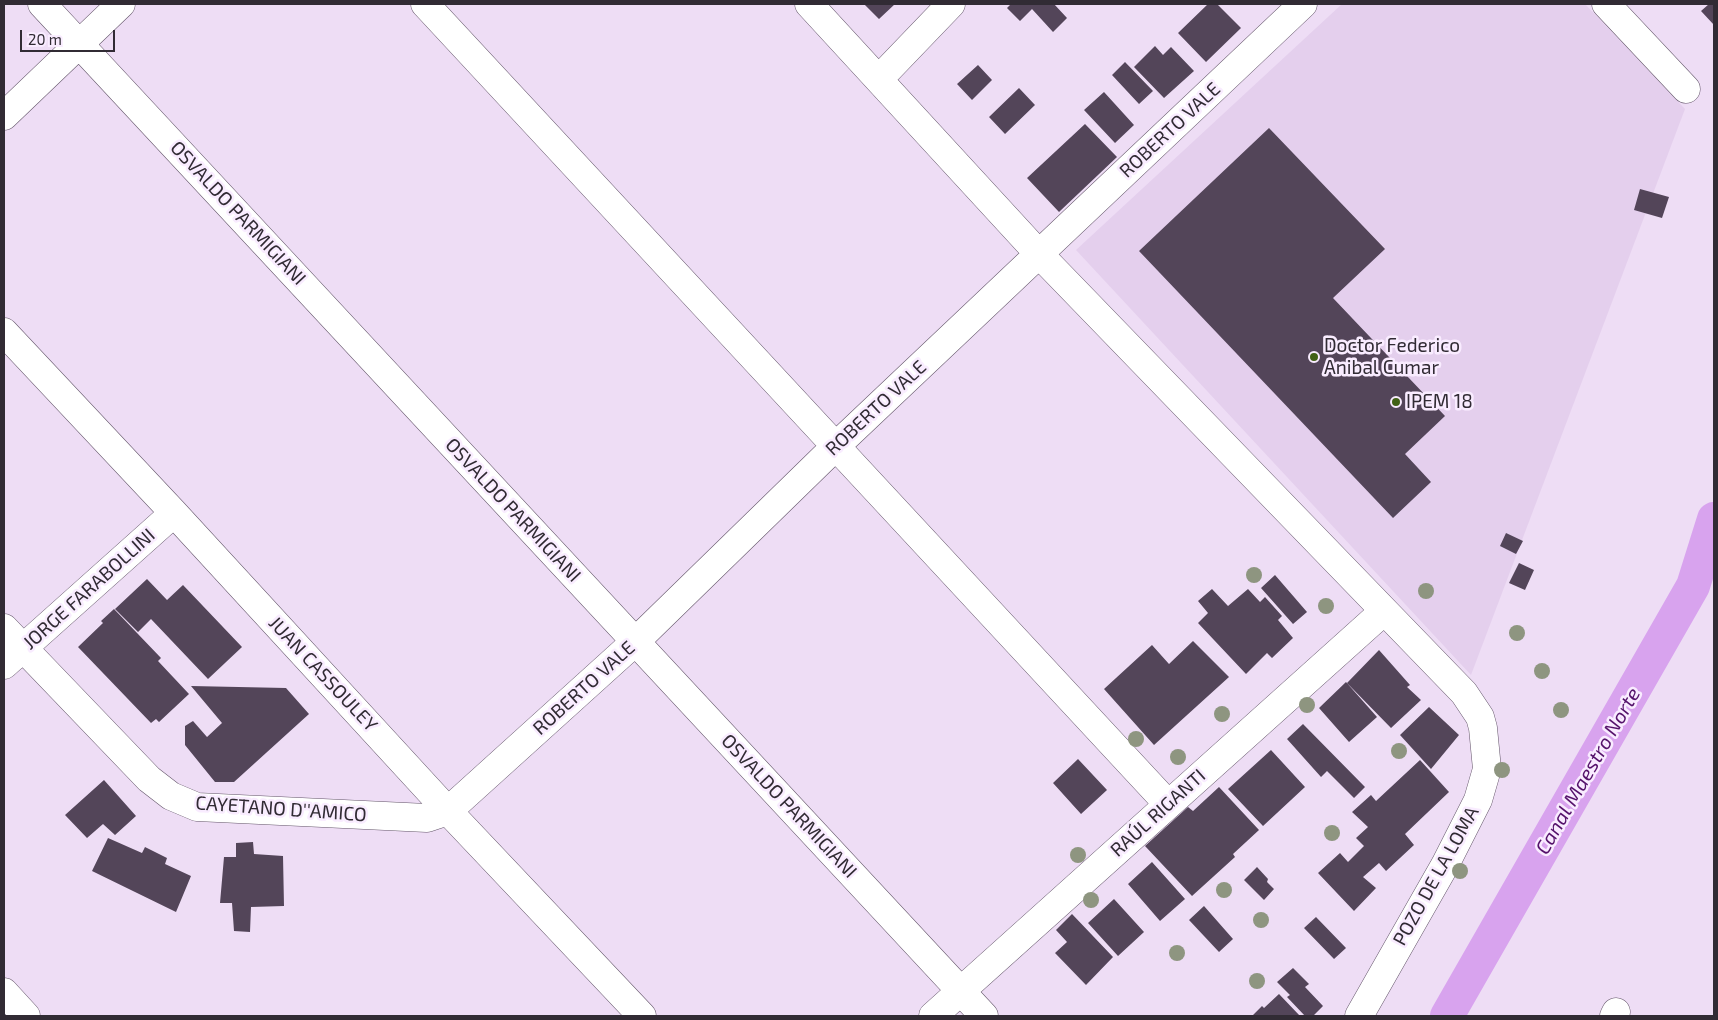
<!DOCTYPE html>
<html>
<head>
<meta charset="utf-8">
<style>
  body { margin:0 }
  #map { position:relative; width:1718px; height:1020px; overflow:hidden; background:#eeddf5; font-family:"Exo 2",sans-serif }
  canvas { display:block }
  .frame { position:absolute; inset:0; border:5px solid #312b34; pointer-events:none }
  .scale { position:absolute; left:20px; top:30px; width:95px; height:22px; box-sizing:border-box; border:2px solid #312b34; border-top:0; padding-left:6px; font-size:15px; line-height:18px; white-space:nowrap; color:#312b34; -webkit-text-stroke:4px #f9ecff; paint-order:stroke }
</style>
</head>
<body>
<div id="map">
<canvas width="1718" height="1020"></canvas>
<div class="frame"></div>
<div class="scale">20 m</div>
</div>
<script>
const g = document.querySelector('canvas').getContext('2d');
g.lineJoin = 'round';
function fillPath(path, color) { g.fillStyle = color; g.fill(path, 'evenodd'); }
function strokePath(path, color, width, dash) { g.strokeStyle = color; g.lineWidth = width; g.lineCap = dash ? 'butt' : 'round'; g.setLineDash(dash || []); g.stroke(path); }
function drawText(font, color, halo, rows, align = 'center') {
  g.font = font + ' "Exo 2",sans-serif'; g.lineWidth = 5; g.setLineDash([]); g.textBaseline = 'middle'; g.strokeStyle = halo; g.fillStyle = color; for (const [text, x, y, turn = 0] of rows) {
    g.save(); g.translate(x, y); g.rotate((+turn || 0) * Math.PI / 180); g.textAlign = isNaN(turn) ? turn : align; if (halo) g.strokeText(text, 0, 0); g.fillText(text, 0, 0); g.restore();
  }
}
const built = new Path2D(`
  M1342,4H1585L1685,109L1471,675L1076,250Z`);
const canal = new Path2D(`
  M1447,1016L1693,586L1714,519`);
const building = new Path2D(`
  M864,4H895L879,19Z
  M1011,4H1054L1067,18L1053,32L1032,9L1020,21L1007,8Z
  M1208,4H1217L1241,28L1206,62L1178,33Z
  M1709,4H1714V25L1701,11Z
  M1155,46L1163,55L1171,47L1194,71L1164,98L1134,67Z
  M1125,62L1153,91L1139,104L1112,75Z
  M978,65L992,80L972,100L957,84Z
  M1019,88L1035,105L1005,134L989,117Z
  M1104,92L1134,125L1115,143L1084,110Z
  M1085,124L1117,157L1059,212L1027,178Z
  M1269,128L1385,249L1333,298L1445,416L1405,454L1431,482L1393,518L1139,251Z
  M1640,189L1669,197L1662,218L1634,210Z
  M1506,533L1523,541L1516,554L1500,546Z
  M1519,563L1534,570L1525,590L1509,583Z
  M1275,575L1307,612L1293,624L1261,588Z
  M147,579L167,600L183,585L242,647L208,679L151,619L138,632L115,609Z
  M1212,589L1228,606L1248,589L1260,602L1265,597L1282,616L1278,620L1293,638L1272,658L1267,653L1246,674L1198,623L1208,613L1198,601Z
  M114,609L161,658L158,661L189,694L159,722L156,719L151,723L78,647L103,623L101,621Z
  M1193,641L1229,677L1154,745L1104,689L1152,645L1169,664Z
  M1379,650L1410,685L1407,687L1421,700L1391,728L1347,683Z
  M1346,682L1377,717L1349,742L1319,708Z
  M191,686L286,688L309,714L234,782H215L185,745V726L193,721L207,737L222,723Z
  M1429,707L1459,735L1431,769L1400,735Z
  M1303,724L1365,787L1354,798L1327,771L1321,777L1287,739Z
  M1271,750L1305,787L1263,826L1228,789Z
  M1078,759L1107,790L1081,814L1053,783Z
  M1420,760L1449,792L1405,834L1414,845L1386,871L1379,863L1363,877L1376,888L1354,911L1318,873L1340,853L1348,862L1364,846L1356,838L1368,827L1352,812L1371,795L1376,801Z
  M104,780L136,816L115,835L103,824L87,838L65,815Z
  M1219,787L1259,830L1233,854L1235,857L1192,896L1145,846L1188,807L1193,811Z
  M108,838L142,853L145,847L167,858L165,864L191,876L176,912L92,871Z
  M253,842L254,854L283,856L284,906L251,907L250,932L234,931L232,903H220L224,857H236V843Z
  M1152,862L1185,899L1160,921L1128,884Z
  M1257,867L1268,879L1267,882L1274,889L1264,900L1244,880Z
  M1114,899L1144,932L1118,956L1088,923Z
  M1204,906L1233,939L1219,952L1189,920Z
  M1072,914L1113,957L1086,985L1055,953L1067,942L1056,930Z
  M1316,917L1346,948L1334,959L1304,928Z
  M1293,968L1309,984L1305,987L1323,1006L1313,1016H1305L1287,997L1290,995L1277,982Z
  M1279,994L1300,1016H1252L1262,1006L1264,1008Z`);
const minor = new Path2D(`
  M42,4L984,1016
  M425,4L1168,804
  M809,4L1039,254L1464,693L1480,717L1483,728L1487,769L1478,800L1445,865L1359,1016
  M1606,4L1686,89
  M879,79L951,4
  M4,116L121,4
  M4,332L174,513L448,811L642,1016
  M4,628L149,779L171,796L197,807L427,818L448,811L636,641L836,446L1303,4
  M4,665L174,513
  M4,992L26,1016
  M933,1016L1384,611
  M1614,1016L1616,1012`);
const trees = [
  [1254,575],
  [1426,591],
  [1326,606],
  [1517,633],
  [1542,671],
  [1307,705],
  [1561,710],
  [1222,714],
  [1136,739],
  [1399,751],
  [1178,757],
  [1502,770],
  [1332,833],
  [1078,855],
  [1460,871],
  [1224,890],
  [1091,900],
  [1261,920],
  [1177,953],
  [1257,981]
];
const markers = [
  [1314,357,5,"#416116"],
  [1396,402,5,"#416116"]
];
const streetNames = [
  ["ROBERTO VALE",1170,130,-43],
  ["OSVALDO PARMIGIANI",238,213,47],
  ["ROBERTO VALE",876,408,-43],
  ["OSVALDO PARMIGIANI",513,510,47],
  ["JORGE FARABOLLINI",89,589,-42],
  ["JUAN CASSOULEY",323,674,47],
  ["ROBERTO VALE",584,688,-42],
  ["OSVALDO PARMIGIANI",789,806,47],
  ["CAYETANO D''AMICO",281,809,4],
  ["RAÚL RIGANTI",1158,813,-42],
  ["POZO DE LA LOMA",1436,876,-61]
];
const poiNames = [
  ["Doctor Federico",1324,346],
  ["Anibal Cumar",1324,368],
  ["IPEM 18",1406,402]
];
const waterNames = [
  ["Canal Maestro Norte",1588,771,-60]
];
fillPath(built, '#e4cfed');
strokePath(canal, '#d8a3ee', 34);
fillPath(building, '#534559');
strokePath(minor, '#64566a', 29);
strokePath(minor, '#fff', 28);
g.fillStyle = '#8e9580';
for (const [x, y] of trees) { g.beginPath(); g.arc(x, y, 8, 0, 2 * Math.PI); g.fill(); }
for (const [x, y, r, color] of markers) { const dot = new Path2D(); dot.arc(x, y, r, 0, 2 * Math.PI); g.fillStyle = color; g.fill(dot); strokePath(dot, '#f9ecff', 2); }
drawText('19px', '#312b34', '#f9ecff', streetNames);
drawText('19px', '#312b34', '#f9ecff', poiNames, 'left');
drawText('italic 20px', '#55126b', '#f9ecff', waterNames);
</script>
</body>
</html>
